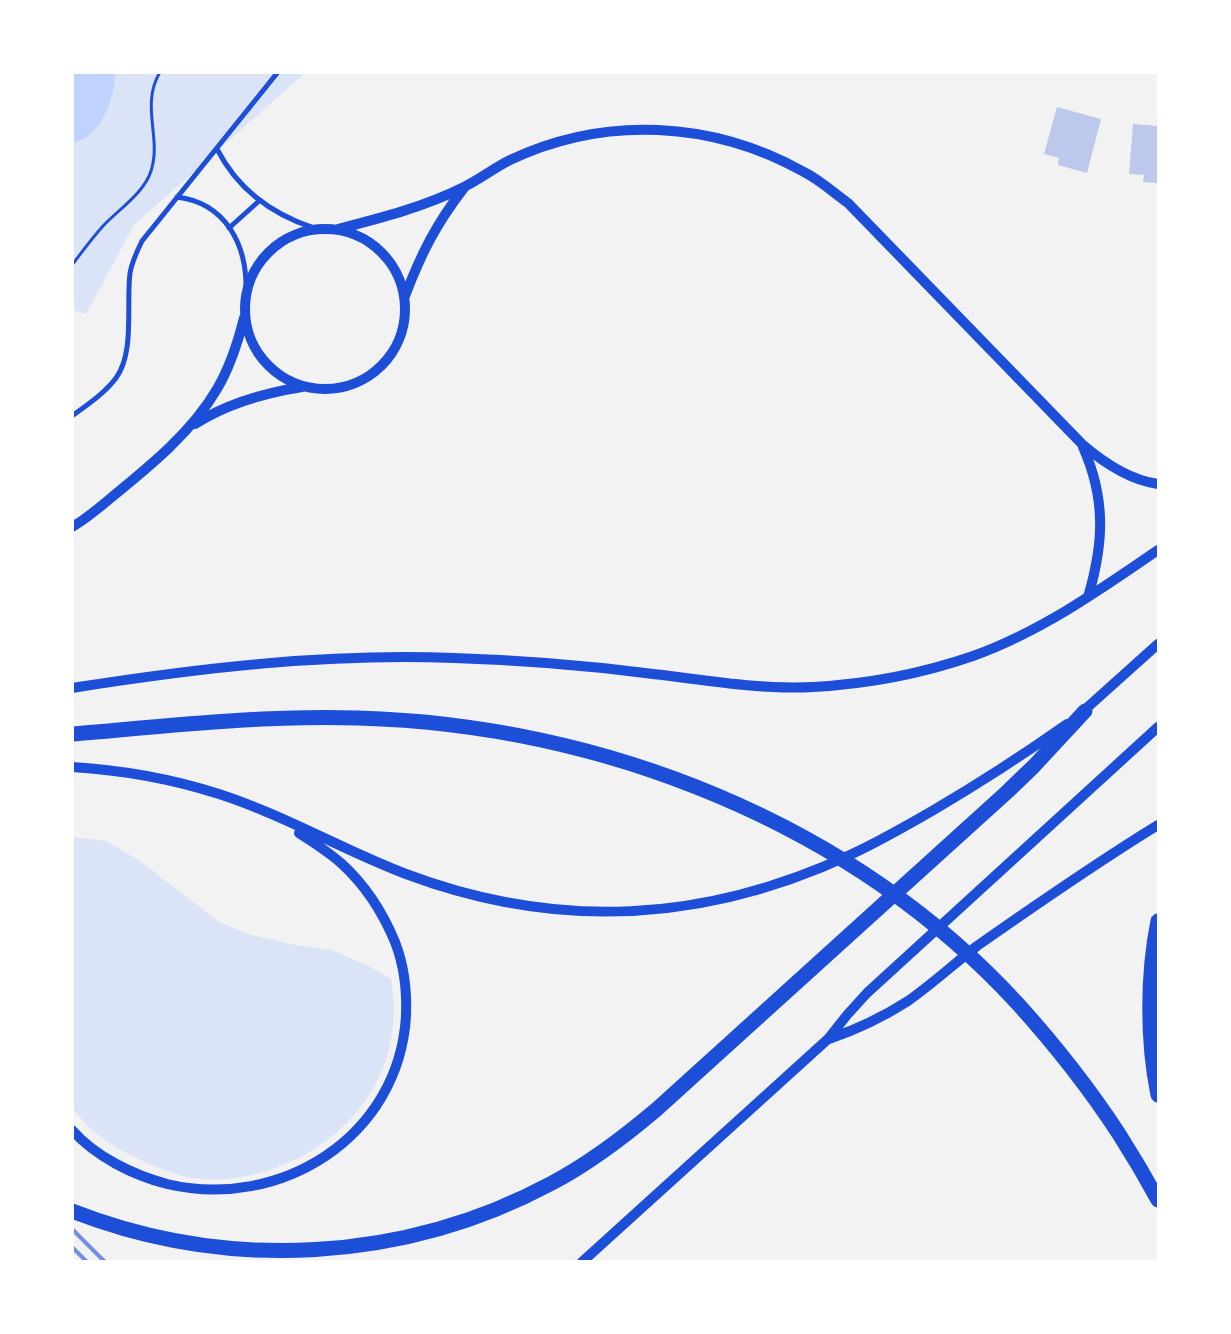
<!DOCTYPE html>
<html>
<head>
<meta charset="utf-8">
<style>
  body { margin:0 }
  #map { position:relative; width:1231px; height:1334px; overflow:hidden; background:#f2f2f2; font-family:Karla,sans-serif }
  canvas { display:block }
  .frame { position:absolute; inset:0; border:74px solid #fff; pointer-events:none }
</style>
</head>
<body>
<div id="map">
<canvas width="1231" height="1334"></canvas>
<div class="frame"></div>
</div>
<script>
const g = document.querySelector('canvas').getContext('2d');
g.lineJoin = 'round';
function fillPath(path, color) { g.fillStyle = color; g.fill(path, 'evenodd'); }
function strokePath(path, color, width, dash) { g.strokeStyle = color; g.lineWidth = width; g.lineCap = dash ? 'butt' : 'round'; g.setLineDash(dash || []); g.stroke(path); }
const green = new Path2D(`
  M73,73H305L134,225L86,314L73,310Z
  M73,837L106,841L140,861L219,922L248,934L295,945L331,950L367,965L391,979C394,1000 395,1019 391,1040C375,1126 286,1185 200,1179C169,1176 116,1151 93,1131C86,1125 79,1116 73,1109Z`);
const water = new Path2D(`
  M72,73H115C115,95 105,123 87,137C83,140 77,141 73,144Z`);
const building = new Path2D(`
  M1057,107L1101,119L1087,173L1058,165L1059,158L1044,154Z
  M1133,124L1158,126V183L1143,182L1144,175L1129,174Z`);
const path = new Path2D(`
  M72,265C82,252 92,238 103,226C119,209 144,193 151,171C162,137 140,106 160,72`);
const minor = new Path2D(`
  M217,149C238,190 271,214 314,228
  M177,197C226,203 247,245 246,290
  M229,228L259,201
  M72,416C87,405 105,393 116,378C135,352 126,305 130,273C132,262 137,251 142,241L278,72`);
const secondary = new Path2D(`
  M245 309a80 80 0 1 1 160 0a80 80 0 1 1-160 0Z
  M338,229C381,218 424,207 464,187C480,179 494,168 510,160C605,115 713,121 804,172C820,180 834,193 848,203L1082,444C1104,463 1129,480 1158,484
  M405,296C421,254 436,224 464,188
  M195,424C228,403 264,393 302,387
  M1083,447C1106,499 1104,543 1088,597
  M72,527C86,519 99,508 112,497C150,466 192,432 217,389C230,367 238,342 244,318
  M72,688C199,668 326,653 454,658C518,660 582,665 645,673C700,679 757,690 813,687C868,684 921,674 973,656C1040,632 1100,590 1158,550
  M1080,714L1158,644
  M72,767C122,770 172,779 219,794C284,815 343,850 406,874C558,931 705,923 852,854C880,841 906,826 932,811C978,784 1023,755 1067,724
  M829,1039C858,1029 883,1017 908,1001C932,984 954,964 977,946C1037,904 1096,863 1158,825
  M72,1130C96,1157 133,1175 167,1184C280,1211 399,1137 406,1016C407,992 404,965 395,942C383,913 365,885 342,864C329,852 314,843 299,833
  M582,1262L828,1039L847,1015L867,993L1158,727`);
const motorway = new Path2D(`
  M72,734C167,726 263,715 358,718C602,725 851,822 1018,1004C1055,1045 1089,1088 1119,1134C1133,1156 1146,1178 1158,1200
  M1158,921C1147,975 1147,1041 1158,1095
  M72,1211C228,1272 405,1262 552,1183C590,1163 624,1137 657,1109L1007,792L1034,766L1085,711`);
const rail = new Path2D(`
  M72,1229L105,1262
  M72,1247L87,1262`);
fillPath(green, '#dbe4f7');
fillPath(water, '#bfd3fe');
fillPath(building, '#bdc9ec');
strokePath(path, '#1d4ed8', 3);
strokePath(minor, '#1d4ed8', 5);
strokePath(secondary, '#1d4ed8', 10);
strokePath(motorway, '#1d4ed8', 15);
strokePath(rail, '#7290e2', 4);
</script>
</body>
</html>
